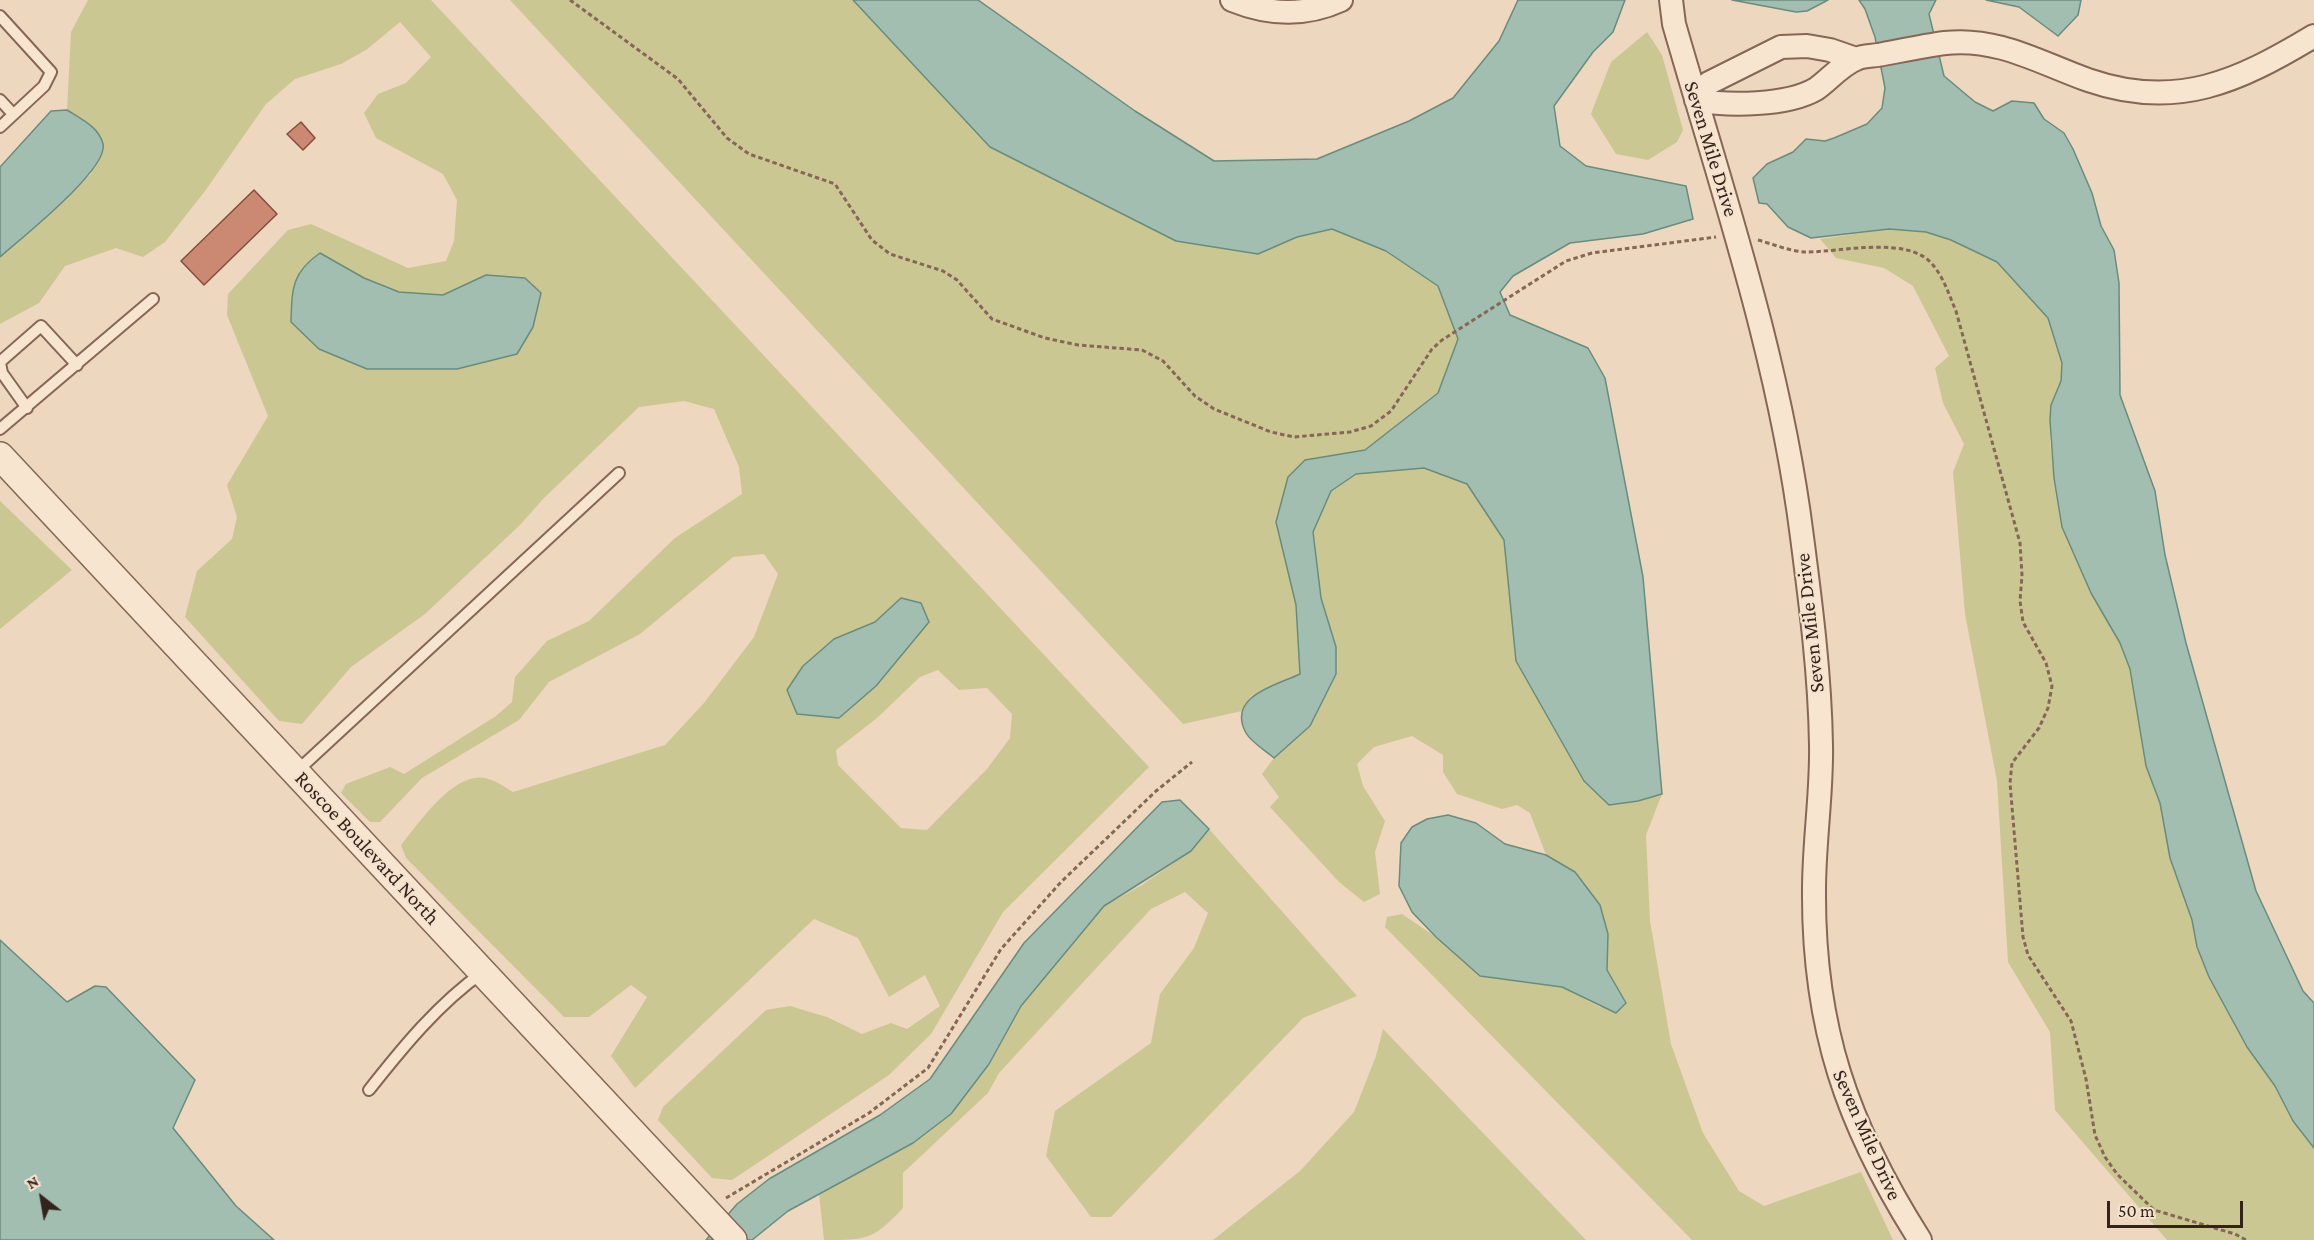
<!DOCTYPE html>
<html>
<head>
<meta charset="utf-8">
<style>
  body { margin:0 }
  #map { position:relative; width:2314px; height:1240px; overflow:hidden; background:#edd7be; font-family:"Crimson Pro",serif }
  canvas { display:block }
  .north { position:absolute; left:12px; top:1168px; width:60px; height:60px; -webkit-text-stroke:4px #f5e2cd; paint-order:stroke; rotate:329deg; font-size:16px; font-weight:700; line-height:24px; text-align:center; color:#34231b }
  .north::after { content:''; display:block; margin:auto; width:21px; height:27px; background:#34231b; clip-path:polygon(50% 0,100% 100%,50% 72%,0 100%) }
  .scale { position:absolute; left:2107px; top:1201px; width:136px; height:27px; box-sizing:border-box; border:3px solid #34231b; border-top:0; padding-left:8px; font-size:18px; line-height:21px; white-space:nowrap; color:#34231b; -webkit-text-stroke:4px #f5e2cd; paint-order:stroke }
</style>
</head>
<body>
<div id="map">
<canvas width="2314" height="1240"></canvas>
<div class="north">N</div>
<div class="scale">50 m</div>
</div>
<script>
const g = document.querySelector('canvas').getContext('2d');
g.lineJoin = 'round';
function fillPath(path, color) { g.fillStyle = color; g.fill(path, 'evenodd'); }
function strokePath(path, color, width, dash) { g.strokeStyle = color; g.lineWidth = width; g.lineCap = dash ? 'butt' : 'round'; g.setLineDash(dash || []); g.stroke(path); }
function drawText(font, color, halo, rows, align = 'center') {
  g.font = font + ' "Crimson Pro",serif'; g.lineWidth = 4.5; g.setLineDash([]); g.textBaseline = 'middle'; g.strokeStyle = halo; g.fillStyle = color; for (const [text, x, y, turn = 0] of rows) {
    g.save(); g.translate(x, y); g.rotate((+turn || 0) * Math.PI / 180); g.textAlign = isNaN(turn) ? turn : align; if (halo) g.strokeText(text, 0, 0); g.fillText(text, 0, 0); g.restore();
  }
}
const green = new Path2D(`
  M88,0H431L1149,767L1003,912L931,1034L889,1075L732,1180L712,1178L658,1120L663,1107L766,1010L790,1006L827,1017L862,1034L891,1023L907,1029L940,1006L925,975L889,997L858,938L814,919L635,1088L611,1056L647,997L631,985L589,1017H564L406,858L401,845C419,823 445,784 474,778C488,775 502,785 513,792L665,745L704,703L754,637L778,574L764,554L733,557L640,634L549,682L519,720L422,778L380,822H370L341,793L346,784L390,767L404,774L496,716L512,702L515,677L547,641L589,621L675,538L742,494L739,467L714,409L684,401L639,407L543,499L520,525L425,614L351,667L302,724L279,721L185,617L197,571L232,539L237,517L227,485L268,416L227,315L228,294L288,230L311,224L408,268L446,261L454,241L457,200L443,174L376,138L364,113L378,94L406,83L431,57L400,22L366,50L341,64L295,79L266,104L205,191L165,242L143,257L116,248L65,266L39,303L0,324V257L91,174L93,127L67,110L71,32ZM486,275L367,369L364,278L399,292L443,295ZM938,670L959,690L987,688L1012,714L1010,738L987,769L927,830L901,828L838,765L836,750L877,718L920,677Z
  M510,0H853L990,147L1258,254L1297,237L1332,229L1386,251L1438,286L1458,339L1438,392L1365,450L1305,460L1276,522L1296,605L1300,674L1251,696L1242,711L1183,724Z
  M1647,32L1662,55L1683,130L1677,142L1648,160L1616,154L1591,114L1611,62Z
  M1889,229L1926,232L1951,240L1997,262L2048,318L2062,363L2061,380L2051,405L2050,420V443L2062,527L2091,593L2120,643L2130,669L2146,766L2160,803L2170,858L2192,920L2202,961L2247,1047L2275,1086L2293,1121L2314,1148V1240H2167L2055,1110L2050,1032L2008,962L1997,781L1965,614L1953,472L1964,444L1943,403L1935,368L1949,356L1913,286L1884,268L1836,258L1820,239Z
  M1424,468L1467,484L1504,540L1516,661L1584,781L1638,801L1662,794L1646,835L1650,921L1671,1044L1703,1133L1739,1191L1764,1206L1861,1172L1893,1240H1692L1385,927L1387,917L1402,914L1436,937L1480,976L1562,987L1600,1007L1626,1003L1607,970L1608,934L1575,872L1546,855L1530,813L1517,805L1502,809L1457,794L1443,772V755L1412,736L1374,747L1357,764L1363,786L1385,821L1375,852L1380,894L1364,902L1339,882L1270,807L1279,797L1262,774L1274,758L1310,726L1336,646L1321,598L1313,532L1331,491L1356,474Z
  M0,501L72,570L0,629Z
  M1209,829L1357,996L1303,1018L1111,1217H1091L1046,1156L1055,1111L1151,1043L1160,994L1194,948L1208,913L1185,892L1151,909L999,1073L988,1093L903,1173V1208C873,1240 867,1240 824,1240L819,1193L913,1143L989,1064L1021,1006L1104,906L1142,885L1191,851Z
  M1383,1029L1586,1240H1213L1300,1171L1354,1112L1376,1056Z`);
const water = new Path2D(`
  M853,0H978L1135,111L1214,161L1317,159L1409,121L1453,98L1499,41L1518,0H1625L1613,32L1593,52L1554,106L1560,146L1586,166L1686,186L1693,219L1643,234L1570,243L1513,276L1500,292L1510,315L1588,348L1605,378L1643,577L1662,794L1638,801L1609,805L1584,781L1516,661L1504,540L1467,484L1424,468L1356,474L1331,491L1313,532L1321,598L1336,647V674L1310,726L1274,758C1266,751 1251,742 1246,733C1226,696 1277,685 1300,674L1296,605L1276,522L1288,477L1305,460L1365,450L1438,393L1458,339L1438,286L1386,251L1332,229L1297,237L1258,254L1176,241L990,147Z
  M1732,0H1828L1807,11L1796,12Z
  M1859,0H1936L1929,14L1944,76L1975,102L1993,111L2012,101L2034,103L2044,119L2064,133L2073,149L2092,193L2101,226L2114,250L2119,283L2120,395L2155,491L2165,555L2186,643L2256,891L2303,991L2314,1003V1148L2293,1121L2275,1086L2247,1047L2209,977L2197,947L2192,920L2170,858L2160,803L2146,766L2130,669L2120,643L2091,593L2062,527L2054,478L2050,420L2051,405L2061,381L2062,363L2048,318L1997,262L1951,240L1926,232L1889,229L1811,238L1788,227L1767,204L1759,203L1753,178L1767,164L1793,152L1806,139L1825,141L1834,138L1867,124L1882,108L1885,88L1875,37L1865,9Z
  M1986,0H2081L2078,15L2058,36L2019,7Z
  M67,110C81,119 99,127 103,144C109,169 20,239 0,257V167L51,111Z
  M320,253L364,278L399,292L443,295L486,275L525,278L541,293L533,327L517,354L457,369H367L319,349L291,322C292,290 291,273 320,253Z
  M901,598L921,603L929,622L876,686L839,718L797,714L787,690L803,666L834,639L875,622Z
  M1180,800L1209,829L1191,851L1104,906L1021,1006L989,1064L951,1114L913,1143L788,1211L752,1240H706L737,1204L769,1179L880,1115L930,1079L1024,943L1162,802Z
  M1448,815L1476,823L1505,844L1546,855L1575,872L1600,905L1608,934L1607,970L1626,1003L1616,1013L1562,987L1480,976L1436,937L1412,912L1399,886L1401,843L1412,827L1427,819Z
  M0,940L67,1002L95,986L106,987L195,1080L173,1128L236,1206L274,1240H0Z`);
const building = new Path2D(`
  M301,122L315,138L303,150L287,134Z
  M254,190L277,214L204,285L181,261Z`);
const path = new Path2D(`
  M570,0L678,79L727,138L749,154L835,184L872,240L890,254L943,271L957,280L992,319L1045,338L1078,345L1142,350L1163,361L1195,396L1214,409L1271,432L1294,437L1350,432L1371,426L1391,411L1432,349L1442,340L1566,261L1592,253L1716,237
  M1758,240C1773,244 1791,252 1807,252C1840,252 1909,235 1933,265C1944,278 1949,295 1956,311L2020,543L2022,575L2020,601L2023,622L2046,663L2052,686L2048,708L2039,728L2012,763L2010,783L2023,937L2028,955L2071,1021L2086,1079L2095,1135L2105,1157L2117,1174L2154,1210L2235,1234L2246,1240
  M726,1198L869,1113L928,1068L1001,949L1061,882L1156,791L1192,762`);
const service = new Path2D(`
  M0,16L51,72L44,86L0,127
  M0,100L13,114
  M0,362L41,326L77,365
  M0,363L2,373L27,408
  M0,429L153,299
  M296,772L619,473
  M369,1090C403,1047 438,1004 483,972`);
const minor = new Path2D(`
  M1232,0C1269,15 1304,17 1341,0
  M1671,0L1674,24C1723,194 1780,361 1802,537C1811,606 1820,676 1821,745C1822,793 1814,841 1814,890C1813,1027 1847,1125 1920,1240
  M1856,59L1830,50L1807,46L1781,47L1709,83L1696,100C1728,106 1787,106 1816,89C1829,80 1841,65 1856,59C1862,56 1871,56 1878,55C1900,51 1923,46 1945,43C1998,37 2040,63 2088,80C2177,111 2239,81 2314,36`);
const tertiary = new Path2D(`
  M0,456L733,1240`);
const streetNames = [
  ["Seven Mile Drive",1711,149,73],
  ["Seven Mile Drive",1810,623,-96],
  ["Roscoe Boulevard North",367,848,47],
  ["Seven Mile Drive",1867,1135,66]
];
fillPath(green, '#cbc792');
fillPath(water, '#a1beb1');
strokePath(water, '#698c7d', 1.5);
fillPath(building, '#cb8973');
strokePath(building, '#844d3d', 1.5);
strokePath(service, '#856757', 14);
strokePath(minor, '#856757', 26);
strokePath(tertiary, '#856757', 30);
strokePath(path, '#856757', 3, [4.5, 3]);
strokePath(service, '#f8e5d0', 10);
strokePath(minor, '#f8e5d0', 22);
strokePath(tertiary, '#f8e5d0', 27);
drawText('21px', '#34231b', '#f5e2cd', streetNames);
</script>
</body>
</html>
